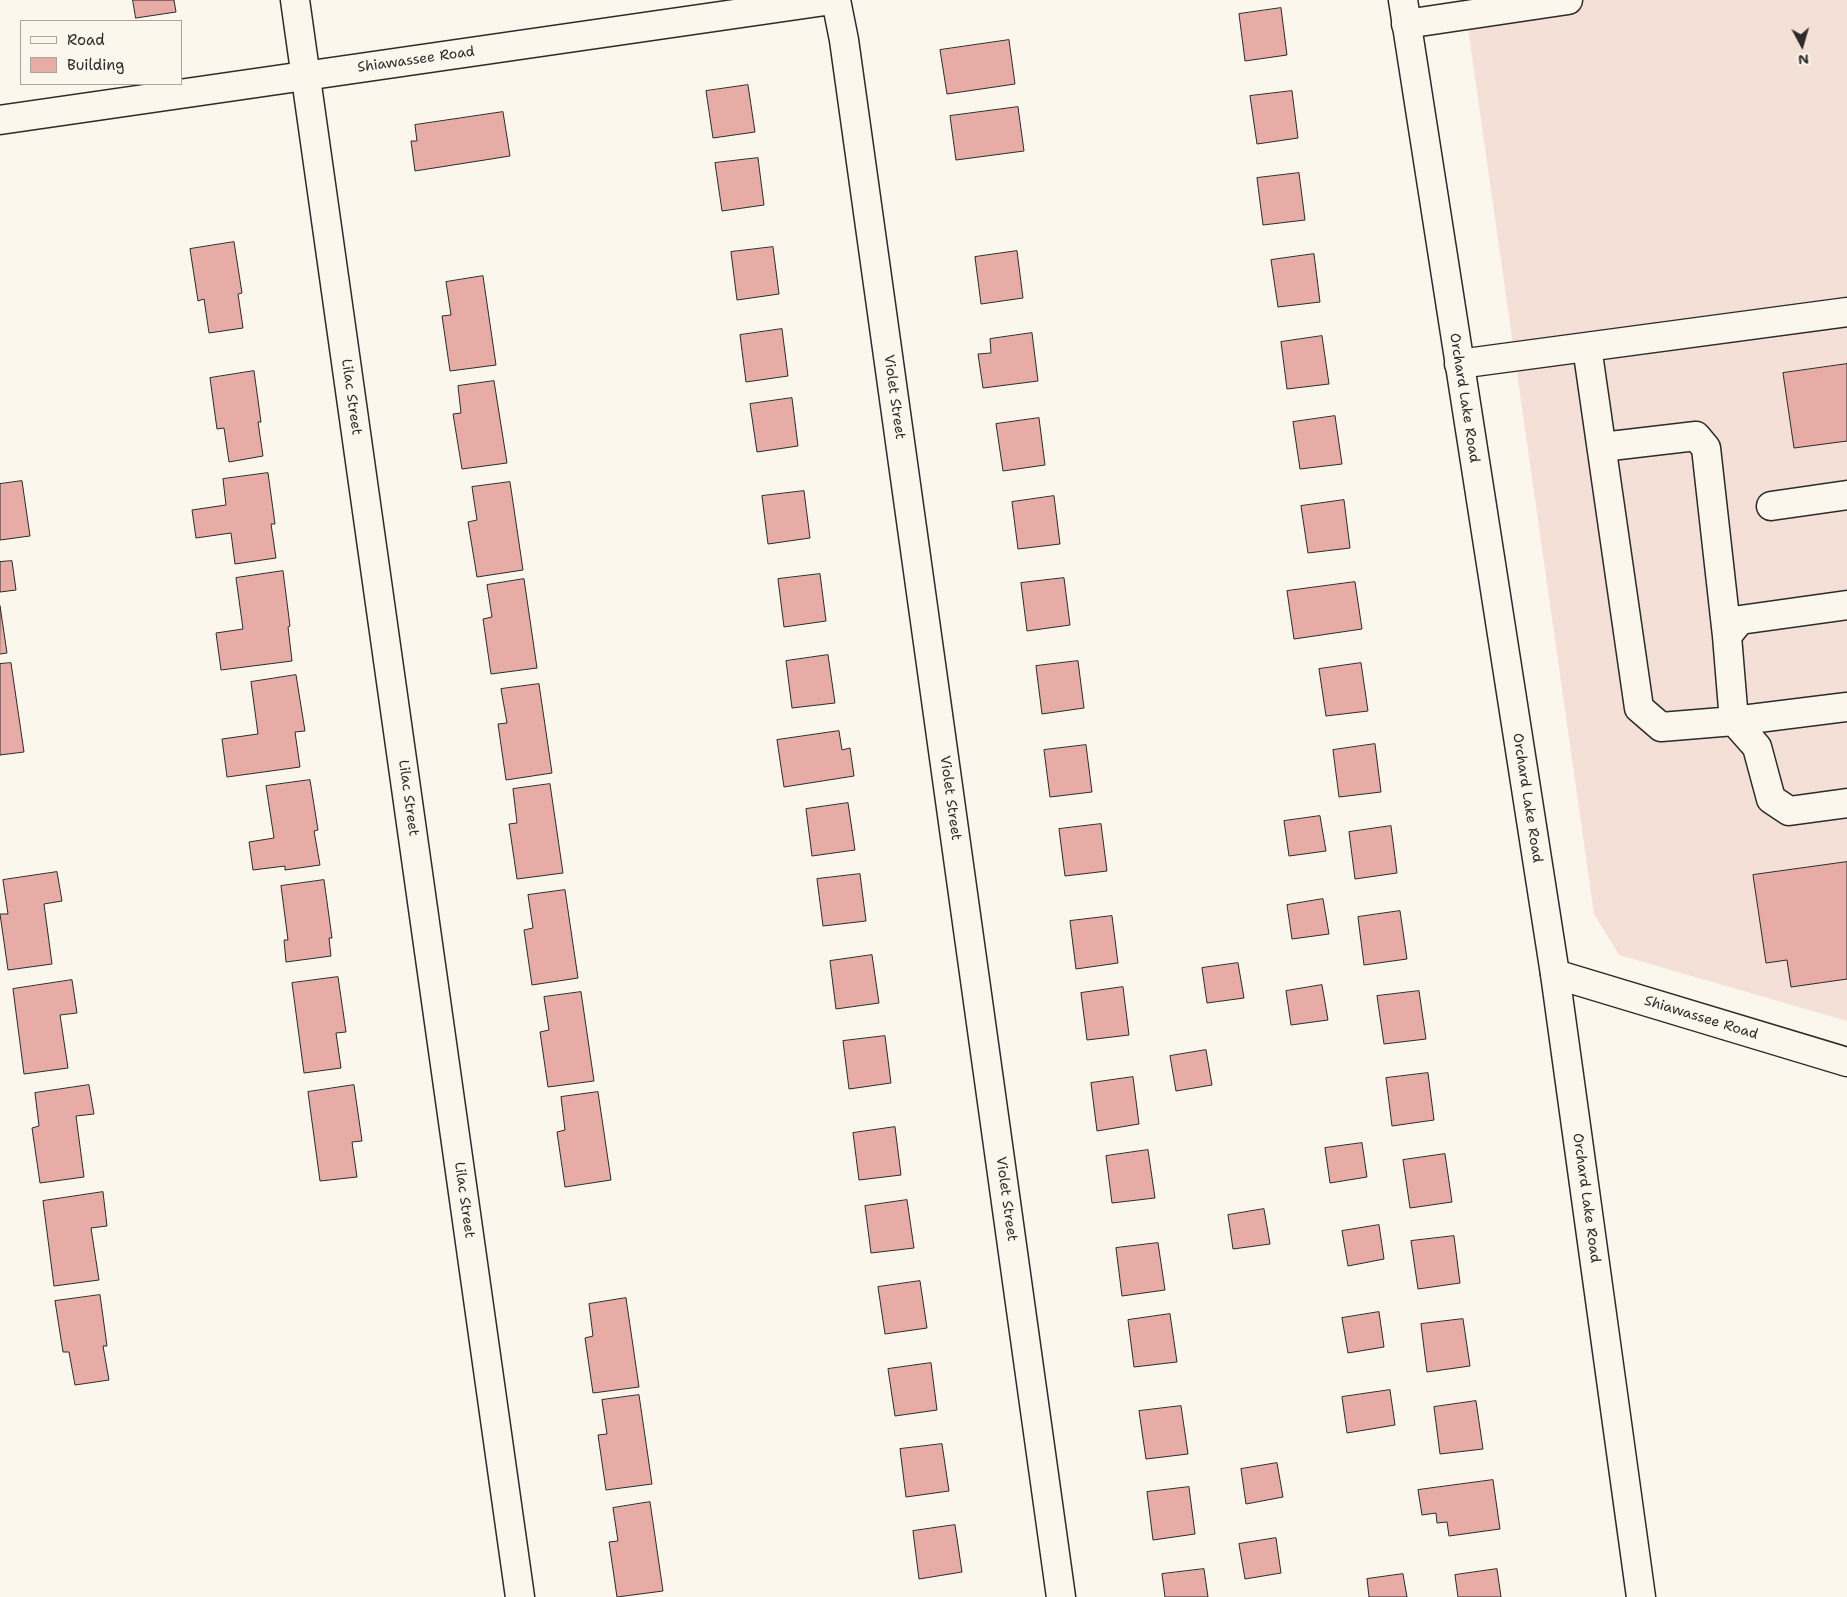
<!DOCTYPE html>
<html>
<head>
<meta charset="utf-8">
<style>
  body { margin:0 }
  #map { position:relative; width:1847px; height:1597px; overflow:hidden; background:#fbf7ec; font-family:"Shantell Sans",sans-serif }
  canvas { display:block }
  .legend { position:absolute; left:20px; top:20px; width:162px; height:65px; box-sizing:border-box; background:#fbf7ec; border:1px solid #a8a59f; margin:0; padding:6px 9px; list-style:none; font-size:15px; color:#2b2b2b }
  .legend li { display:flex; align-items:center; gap:10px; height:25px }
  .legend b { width:25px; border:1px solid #a8a59f }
  .north { position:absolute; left:1777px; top:20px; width:50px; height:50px; -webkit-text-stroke:4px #fbf7ec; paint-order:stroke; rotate:174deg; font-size:14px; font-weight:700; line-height:20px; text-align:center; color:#2b2b2b }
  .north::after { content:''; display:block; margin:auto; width:18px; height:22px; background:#2b2b2b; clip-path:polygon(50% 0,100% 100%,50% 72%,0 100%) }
</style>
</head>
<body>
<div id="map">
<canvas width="1847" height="1597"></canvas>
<ul class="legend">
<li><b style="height:6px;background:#fbf7ec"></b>Road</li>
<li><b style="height:14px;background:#e6aca5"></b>Building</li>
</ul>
<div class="north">N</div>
</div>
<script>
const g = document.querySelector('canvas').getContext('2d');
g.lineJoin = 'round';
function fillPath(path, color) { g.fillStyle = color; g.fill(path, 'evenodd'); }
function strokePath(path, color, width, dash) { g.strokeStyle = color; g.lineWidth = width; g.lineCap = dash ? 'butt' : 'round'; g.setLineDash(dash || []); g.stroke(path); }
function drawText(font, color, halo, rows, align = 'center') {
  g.font = font + ' "Shantell Sans",sans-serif'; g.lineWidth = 4; g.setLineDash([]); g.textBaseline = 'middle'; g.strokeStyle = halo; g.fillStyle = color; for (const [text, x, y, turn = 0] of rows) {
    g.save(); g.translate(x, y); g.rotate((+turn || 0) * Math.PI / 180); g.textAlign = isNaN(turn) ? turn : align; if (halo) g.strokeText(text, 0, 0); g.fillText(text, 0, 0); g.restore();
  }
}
const built = new Path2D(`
  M1464,0H1847V1021L1619,955L1594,914Z`);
const building = new Path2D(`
  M133,0H174L176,12L136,18Z
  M1281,8L1287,55L1245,61L1239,14Z
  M1009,40L1015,84L947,94L940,50Z
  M748,85L755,132L713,138L706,91Z
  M1292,91L1298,138L1257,144L1250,96Z
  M1018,107L1024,151L956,160L950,116Z
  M503,112L510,156L415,171L411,141H417L415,125Z
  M758,158L764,205L722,211L715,163Z
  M1299,173L1305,220L1263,225L1257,178Z
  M234,242L242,293L238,294L243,328L209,333L204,299L198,301L190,249Z
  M773,247L779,294L737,300L731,252Z
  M1017,251L1023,298L981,304L975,257Z
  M1314,254L1320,302L1278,307L1271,260Z
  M483,276L496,365L450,371L442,316L451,315L446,282Z
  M782,329L788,376L746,382L740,335Z
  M1032,333L1038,381L983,388L978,354L991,353L990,339Z
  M1322,336L1329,384L1287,389L1281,342Z
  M1847,364V441L1794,448L1783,373Z
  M254,371L261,422H258L263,456L229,462L224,428L217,429L210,378Z
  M494,381L507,463L462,469L453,414L461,413L458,386Z
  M792,398L798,446L757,452L750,404Z
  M1335,416L1342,464L1300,469L1293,422Z
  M1039,418L1045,465L1003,471L996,424Z
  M268,473L275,524H271L276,558L235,564L231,533L196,538L192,510L226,505L223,479Z
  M22,481L30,536L0,540V484Z
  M510,482L523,570L477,577L468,522L477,520L472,487Z
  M804,491L810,538L768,544L762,496Z
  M1054,496L1060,544L1018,549L1012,502Z
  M1344,500L1350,548L1308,553L1301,506Z
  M12,561L16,590L0,592V562Z
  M283,571L290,626L288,627L292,661L221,670L216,633L243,629L236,578Z
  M820,574L826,621L784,627L778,579Z
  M1064,578L1070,625L1027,631L1021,583Z
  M524,579L537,668L491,674L483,619L492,617L487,585Z
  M1355,582L1362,629L1294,639L1287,591Z
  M0,606L7,653L0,654Z
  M828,655L835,703L792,708L786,661Z
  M1078,661L1084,708L1042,714L1036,666Z
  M11,663L24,752L0,755V664Z
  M1361,663L1368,711L1326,716L1319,669Z
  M296,675L305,731L295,732L300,767L227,777L222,739L258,734L251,682Z
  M539,684L552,773L506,780L498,724L507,723L501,689Z
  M839,731L842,750L850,748L854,776L784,787L777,740Z
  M1375,744L1381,792L1339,797L1333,750Z
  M1086,745L1092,792L1050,797L1044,750Z
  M310,780L318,830L314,831L320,865L285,870V866L253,870L249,842L274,838L266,786Z
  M550,784L563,873L517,879L509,824L517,823L513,789Z
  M848,803L855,850L812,856L806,809Z
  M1320,816L1326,851L1289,856L1284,821Z
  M1101,824L1107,871L1065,876L1059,829Z
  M1391,826L1397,873L1355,879L1349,832Z
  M1847,862V979L1791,987L1787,960L1766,963L1753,875Z
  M57,872L62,901L44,904L52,964L8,970L0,914H8L3,880Z
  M860,874L866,921L823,926L817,879Z
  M324,880L332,938H329L331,956L286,962L284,940H288L281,886Z
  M565,890L578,978L532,985L524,930L533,928L528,895Z
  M1323,899L1329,934L1292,939L1287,905Z
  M1400,911L1407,959L1364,965L1358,917Z
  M1112,916L1118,963L1076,969L1070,921Z
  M872,955L879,1003L836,1009L830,961Z
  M1238,963L1244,998L1207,1003L1202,968Z
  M338,977L346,1032L336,1033L341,1068L304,1073L292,983Z
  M72,980L77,1013L60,1015L68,1068L24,1074L13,989Z
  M1322,985L1328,1020L1291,1025L1286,991Z
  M1123,987L1129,1035L1087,1040L1081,993Z
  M1419,991L1426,1039L1384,1044L1377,996Z
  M581,992L594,1081L548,1087L540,1032L549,1030L544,997Z
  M885,1036L891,1083L849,1089L843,1041Z
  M1206,1050L1212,1085L1176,1091L1170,1056Z
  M1428,1073L1434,1120L1392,1126L1386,1078Z
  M1133,1077L1139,1124L1097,1131L1091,1083Z
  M89,1085L94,1114L76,1116L84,1177L40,1183L32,1128L39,1126L35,1093Z
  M354,1085L362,1141L352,1142L357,1177L320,1181L308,1092Z
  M598,1092L611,1180L565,1187L557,1132L565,1130L561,1097Z
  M895,1127L901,1175L859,1180L853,1133Z
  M1362,1143L1367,1177L1330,1183L1325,1148Z
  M1148,1150L1155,1198L1112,1203L1106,1156Z
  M1445,1154L1452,1202L1410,1208L1403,1160Z
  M103,1192L107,1226L91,1228L99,1280L54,1286L43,1201Z
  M907,1200L914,1248L871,1253L865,1206Z
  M1264,1209L1270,1244L1233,1249L1228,1215Z
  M1379,1225L1384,1259L1348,1266L1342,1231Z
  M1454,1236L1460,1283L1418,1289L1411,1241Z
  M1158,1243L1165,1290L1122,1296L1116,1248Z
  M920,1281L927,1328L885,1334L878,1287Z
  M100,1295L107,1346H103L109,1380L75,1385L69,1352H63L55,1301Z
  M626,1298L639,1387L593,1393L585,1338L593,1336L589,1304Z
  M1379,1312L1384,1347L1348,1353L1342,1318Z
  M1170,1314L1177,1362L1134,1367L1128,1320Z
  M1463,1319L1470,1366L1427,1372L1421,1324Z
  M931,1363L937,1410L895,1416L888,1369Z
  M1390,1390L1395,1425L1347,1433L1342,1397Z
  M639,1395L652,1484L606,1490L598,1435L607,1434L602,1400Z
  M1476,1401L1483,1449L1440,1454L1434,1407Z
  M1181,1406L1188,1454L1146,1459L1139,1411Z
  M942,1444L949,1491L906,1497L900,1449Z
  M1277,1463L1283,1497L1246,1504L1241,1469Z
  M1493,1480L1500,1529L1449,1536L1447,1522L1437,1523L1436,1513L1422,1515L1418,1490Z
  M1189,1487L1195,1534L1153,1540L1147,1492Z
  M650,1502L663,1591L617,1597L609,1542L618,1541L613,1508Z
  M955,1525L962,1572L919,1579L913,1531Z
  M1276,1538L1281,1573L1245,1579L1239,1544Z
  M1204,1569L1208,1597H1165L1162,1574Z
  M1497,1569L1501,1597H1458L1455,1575Z
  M1403,1574L1407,1597H1369L1367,1579Z`);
const minor = new Path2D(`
  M295,0L520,1597
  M836,0L844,40L1061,1597
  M1406,24L1568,0
  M0,120L832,0
  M1587,347L1639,708L1661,727L1734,721L1757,747L1771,799L1789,811L1847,803
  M1459,364L1847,312
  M1602,447L1696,436L1706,448L1727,636
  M1771,506L1847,495
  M1847,605L1740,620L1727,636L1734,721L1847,707
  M1555,974L1847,1062`);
const major = new Path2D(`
  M1403,0L1555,974L1641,1597`);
const streetNames = [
  ["Shiawassee Road",416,60,-8],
  ["Lilac Street",351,397,82],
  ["Violet Street",894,397,82],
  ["Orchard Lake Road",1464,398,81],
  ["Lilac Street",408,798,82],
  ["Violet Street",950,798,82],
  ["Orchard Lake Road",1527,798,81],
  ["Shiawassee Road",1701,1018,17],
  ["Orchard Lake Road",1586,1198,82],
  ["Violet Street",1006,1199,82],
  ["Lilac Street",464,1200,82]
];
fillPath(built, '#f5e0d7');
fillPath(building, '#e6aca5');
strokePath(building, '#2b2b2b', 1);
strokePath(minor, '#2b2b2b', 31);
strokePath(major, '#2b2b2b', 31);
strokePath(minor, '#fbf7ec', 28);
strokePath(major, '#fbf7ec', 28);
drawText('14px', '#2b2b2b', '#fbf7ec', streetNames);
</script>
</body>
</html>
